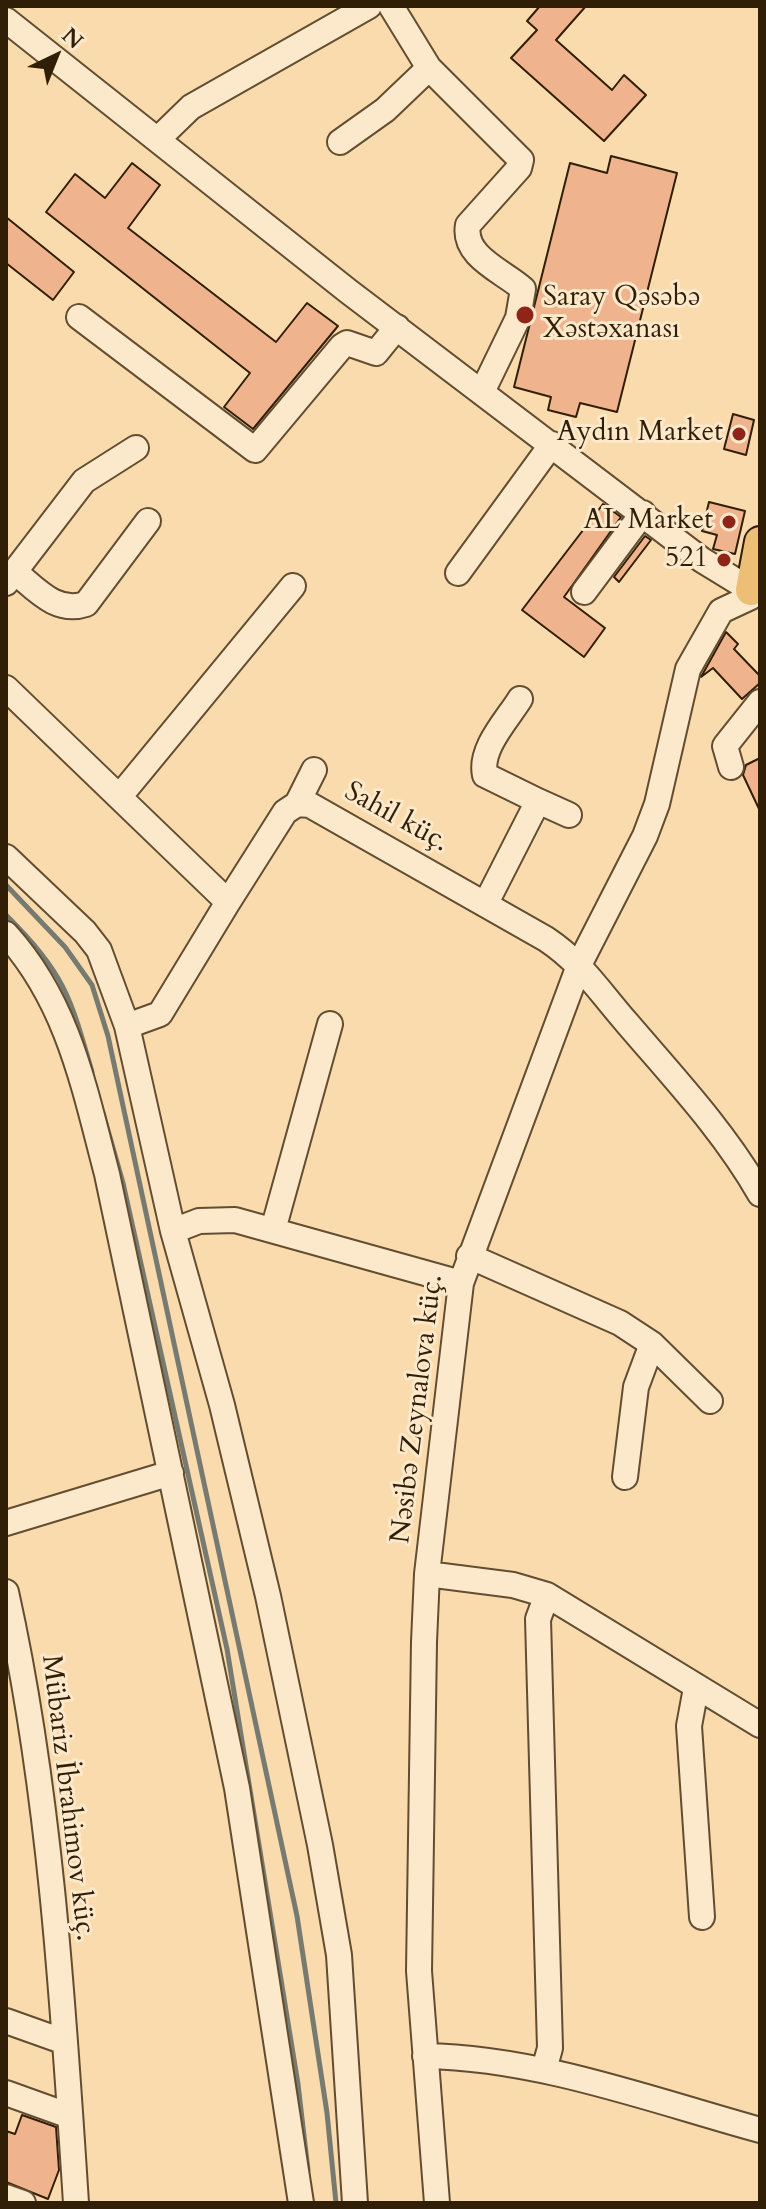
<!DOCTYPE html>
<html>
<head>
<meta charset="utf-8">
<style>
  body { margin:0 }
  #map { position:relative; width:766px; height:2209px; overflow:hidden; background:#fadbad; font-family:Cardo,serif }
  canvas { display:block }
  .frame { position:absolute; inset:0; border:8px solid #301e06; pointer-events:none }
  .north { position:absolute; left:16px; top:16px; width:80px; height:80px; -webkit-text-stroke:6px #fce8ca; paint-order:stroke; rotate:43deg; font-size:22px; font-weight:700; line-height:32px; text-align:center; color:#301e06 }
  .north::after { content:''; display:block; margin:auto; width:28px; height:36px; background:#301e06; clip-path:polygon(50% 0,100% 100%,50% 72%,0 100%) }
</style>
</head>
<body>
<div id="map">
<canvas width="766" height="2209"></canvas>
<div class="frame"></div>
<div class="north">N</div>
</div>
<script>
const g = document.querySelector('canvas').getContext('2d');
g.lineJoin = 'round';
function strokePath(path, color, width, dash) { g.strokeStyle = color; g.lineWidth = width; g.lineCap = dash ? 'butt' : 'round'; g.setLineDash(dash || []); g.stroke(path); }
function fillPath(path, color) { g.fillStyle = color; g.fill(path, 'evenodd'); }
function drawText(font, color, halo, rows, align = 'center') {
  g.font = font + ' Cardo,serif'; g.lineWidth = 6; g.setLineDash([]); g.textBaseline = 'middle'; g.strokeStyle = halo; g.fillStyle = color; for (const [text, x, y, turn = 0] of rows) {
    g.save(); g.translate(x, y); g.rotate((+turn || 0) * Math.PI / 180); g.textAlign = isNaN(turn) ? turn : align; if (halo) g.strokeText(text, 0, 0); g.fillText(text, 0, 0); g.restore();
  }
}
const stream = new Path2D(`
  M6,885L65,947L92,985L108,1036L297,1916L327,2113L336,2203
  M6,915C64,973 70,995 92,1072
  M103,1113L123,1183L227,1649L298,2084L308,2170`);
const building = new Path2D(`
  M540,6H586L556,40L612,90L624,75L646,95L604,141L511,58L537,30L527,21Z
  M611,156L677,173L617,412L580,403L576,417L548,410L551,397L514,387L570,163L607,173Z
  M132,163L160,185L128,228L276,342L307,303L338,326L253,429L224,407L250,373L46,212L75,174L105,198Z
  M6,217L74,272L53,300L6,263Z
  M733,414L754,420L746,455L724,449Z
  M709,502L745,511L735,554L713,549L717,535L702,531Z
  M603,504L621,517L564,597L605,628L584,657L522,610Z
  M645,536L651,540L619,582L614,577Z
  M726,632L738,644L734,649L760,676V683L742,699L713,668L701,677Z
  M760,758V811L743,775L746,765Z
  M22,2115L56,2127L59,2170L48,2199L6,2182V2131L15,2134Z`);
const minor = new Path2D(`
  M391,6L429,68L521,160L519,168L468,225C462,257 505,272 523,289L518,318L483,390
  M6,20L348,291L702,560L751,590
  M158,139L191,107L369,6
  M340,142L385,110L429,68
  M79,317L255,450L342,346L347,343L376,353L397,327
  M15,572C36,589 56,614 86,604L148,521
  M458,573L552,444
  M6,583L84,481L136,448
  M584,592L643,513
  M6,688L228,902L285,812L297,804L310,805L546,939C582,963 599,991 627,1023C674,1078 724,1131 760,1194
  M731,767L725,746L760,702
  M120,796L293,586
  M538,801L569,815
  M297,804L314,770
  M6,857L85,932L99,950L127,1026L173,1231L222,1405L268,1596L320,1845L339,1955L355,2203
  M486,903L538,801L485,775C479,749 507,720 520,699
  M6,934C68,1002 84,1087 107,1174L237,1788L301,2203
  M127,1026L160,1014L228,902
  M273,1230L330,1024
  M173,1231L199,1221L235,1220L461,1283
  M469,1256L620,1323L652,1344L710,1401
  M625,1477L636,1387L652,1344
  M6,1523L171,1473
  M427,1574L513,1585L547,1595L760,1725
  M6,1592C50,1790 63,2001 76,2203
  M696,1688L689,1726L702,1917
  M6,2021L65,2042
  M425,2056C539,2058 651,2100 760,2130
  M544,2070L550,2048L538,1619L547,1595
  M6,2093L70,2116
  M6,2197L23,2203
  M437,2203L419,1971L424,1642L427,1574L461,1283L580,963L645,836L657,804L688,669L721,611L751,597`);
const major = new Path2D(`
  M751,590L760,542`);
const markers = [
  [525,315,10,"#8f2418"],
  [739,434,8,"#8f2418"],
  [729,522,8,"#8f2418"],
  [724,560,8,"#8f2418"]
];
const poiNames = [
  ["Saray Qəsəbə",543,299,"left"],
  ["Xəstəxanası",543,331,"left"],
  ["Aydın Market",723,434],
  ["AL Market",713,522],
  ["521",708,560]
];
const streetNames = [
  ["Sahil küç.",396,818,29],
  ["Nəsibə Zeynalova küç.",418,1409,-83],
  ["Mübariz İbrahimov küç.",67,1798,83]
];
strokePath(stream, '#767a70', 5);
fillPath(building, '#efb48e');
strokePath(building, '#301e06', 2);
strokePath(minor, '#624d30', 28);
strokePath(major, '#301e06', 34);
strokePath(minor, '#fce8ca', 24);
strokePath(major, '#edbe76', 30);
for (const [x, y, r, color] of markers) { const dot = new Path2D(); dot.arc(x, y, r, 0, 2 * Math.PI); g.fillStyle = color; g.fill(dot); strokePath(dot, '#fce8ca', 3); }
drawText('28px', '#301e06', '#fce8ca', poiNames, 'right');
drawText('28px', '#301e06', '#fce8ca', streetNames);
</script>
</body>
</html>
